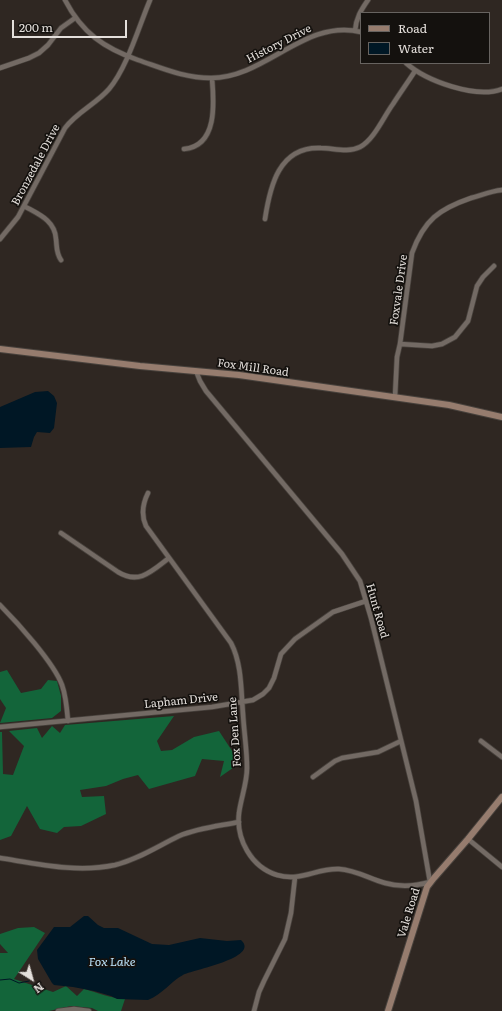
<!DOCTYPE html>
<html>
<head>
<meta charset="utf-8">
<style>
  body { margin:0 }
  #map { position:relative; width:502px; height:1011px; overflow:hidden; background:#2f2722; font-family:Literata,serif }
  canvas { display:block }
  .legend { position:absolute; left:360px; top:12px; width:130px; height:52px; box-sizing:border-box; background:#14110e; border:1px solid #676360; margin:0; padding:5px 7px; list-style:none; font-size:12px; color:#e4dfdb }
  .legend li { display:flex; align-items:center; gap:8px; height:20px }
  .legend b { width:20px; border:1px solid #676360 }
  .north { position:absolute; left:12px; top:959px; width:40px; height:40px; -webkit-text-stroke:3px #14110e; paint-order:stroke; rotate:143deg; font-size:11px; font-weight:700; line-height:16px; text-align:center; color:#e4dfdb }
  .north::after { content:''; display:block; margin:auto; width:14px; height:18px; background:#e4dfdb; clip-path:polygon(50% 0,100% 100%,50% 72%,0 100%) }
  .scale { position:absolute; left:12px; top:20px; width:115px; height:18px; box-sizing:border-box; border:2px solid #e4dfdb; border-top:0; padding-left:5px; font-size:12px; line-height:14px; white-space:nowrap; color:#e4dfdb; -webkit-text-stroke:3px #14110e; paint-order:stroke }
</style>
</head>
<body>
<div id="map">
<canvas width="502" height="1011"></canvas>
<ul class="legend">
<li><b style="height:5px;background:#967c6e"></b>Road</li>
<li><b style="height:11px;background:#001725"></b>Water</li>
</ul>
<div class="north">N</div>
<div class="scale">200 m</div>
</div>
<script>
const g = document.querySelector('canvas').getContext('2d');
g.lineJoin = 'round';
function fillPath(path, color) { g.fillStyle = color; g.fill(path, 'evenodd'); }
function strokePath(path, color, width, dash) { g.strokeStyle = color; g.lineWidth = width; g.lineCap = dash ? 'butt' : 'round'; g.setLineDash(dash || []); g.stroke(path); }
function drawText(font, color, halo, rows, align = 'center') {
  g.font = font + ' Literata,serif'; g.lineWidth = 3.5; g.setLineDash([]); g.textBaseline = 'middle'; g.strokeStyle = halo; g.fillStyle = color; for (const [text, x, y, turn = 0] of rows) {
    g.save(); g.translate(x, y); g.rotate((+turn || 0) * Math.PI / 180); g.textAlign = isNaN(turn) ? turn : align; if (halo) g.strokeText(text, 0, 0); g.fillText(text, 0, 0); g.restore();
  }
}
const forest = new Path2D(`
  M7,670L21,693L41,689L48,680L57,681L61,696V711L52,718L0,723L6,708L0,699V672Z
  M174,716L157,741L161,751L172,750L194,737L219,731L240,763L220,777L224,761L202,759L195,776L149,789L138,775L123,779L106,786L80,790L82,797L104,796L106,814L81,826L64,827L57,833L40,829L27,806L11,836L0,840V732H2L3,774L13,775L24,746L9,731L37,728L42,738L52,726L60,733L65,725Z
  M34,927L45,933L14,979L53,992L66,986L77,996L84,989C95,992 114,999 125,999L121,1011H98L92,1008L71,1006L49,1011H0V953H8L0,944V934L18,928Z`);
const water = new Path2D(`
  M48,391L54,396L57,403L54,428L50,433L37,432L34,437L31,447L0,448V407L35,392Z
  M84,916H88L98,925L104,928H118L152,944L169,945L200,938L227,941L241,940C261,958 191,970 183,975C170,982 163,994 148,1000L117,999L111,996L94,991L73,987L54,985L52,983L38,959L37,950L54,927H70Z`);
const stream = new Path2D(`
  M0,980L10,979L19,983L29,981`);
const minor = new Path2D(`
  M65,0C82,33 104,48 138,60C162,68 184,78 211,78C266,78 305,18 361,32
  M355,31C356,18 361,10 368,0
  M406,63C426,81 476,99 502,89
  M0,68L29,58L39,53L48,45L61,28L75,18
  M184,149C218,146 214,102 212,78
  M24,206C38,214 55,220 56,239C57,247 56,253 61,260
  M265,219C270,186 279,146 321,148C333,148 348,153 360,147C374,140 384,116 393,104C400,93 408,82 415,71
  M0,239L18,217L65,128C77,112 96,104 109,89C127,68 139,26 150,0
  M400,344L432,346L442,344L455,337L468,321L477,286L483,277L494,266
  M395,397L397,357L400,344L412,253C424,220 439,209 471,198C482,195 491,191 502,190
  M148,493C143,503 141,515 146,526L231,643C242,664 241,691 243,714C244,732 247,750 247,768C247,783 241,798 239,813C236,839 251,867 277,875C301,882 316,868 339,869C356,870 370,879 385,883C399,887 416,886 430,882L416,801L371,618L360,581L342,554L206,391L200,381L196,371
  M61,533L118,572C139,585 152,571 169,558
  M0,605C17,622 54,663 62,685C66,696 67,709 68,721
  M0,727L212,707L253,700L263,694L269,688L274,678L281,654L295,639L333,612L366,601
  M481,741L502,757
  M313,777L335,761L342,758L378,752L401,741
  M468,839L502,867
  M0,858C38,864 77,873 115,865C139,859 158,846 179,836C198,828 219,826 239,822
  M58,1011L74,1009L89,1011
  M254,1011L259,992L264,981L285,939L291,913L295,877`);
const secondary = new Path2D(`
  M0,349L140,366L239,375L449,405L502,417
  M388,1011L427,887L434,878L468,839L502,797`);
const streetNames = [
  ["History Drive",279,44,-27],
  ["Bronzedale Drive",36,165,-62],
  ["Foxvale Drive",399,290,-82],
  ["Fox Mill Road",253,368,8],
  ["Hunt Road",377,611,74],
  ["Lapham Drive",181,701,-6],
  ["Fox Den Lane",235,732,-94],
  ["Vale Road",409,913,-73]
];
const waterNames = [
  ["Fox Lake",112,962]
];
fillPath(forest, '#13653a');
fillPath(water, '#001725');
strokePath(stream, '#001725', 1);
strokePath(minor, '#48423d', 6);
strokePath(secondary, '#48423d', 8);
strokePath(minor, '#736a64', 4.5);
strokePath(secondary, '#967c6e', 6);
drawText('11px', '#e4dfdb', '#14110e', streetNames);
drawText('italic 12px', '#bce4fc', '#14110e', waterNames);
</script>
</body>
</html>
